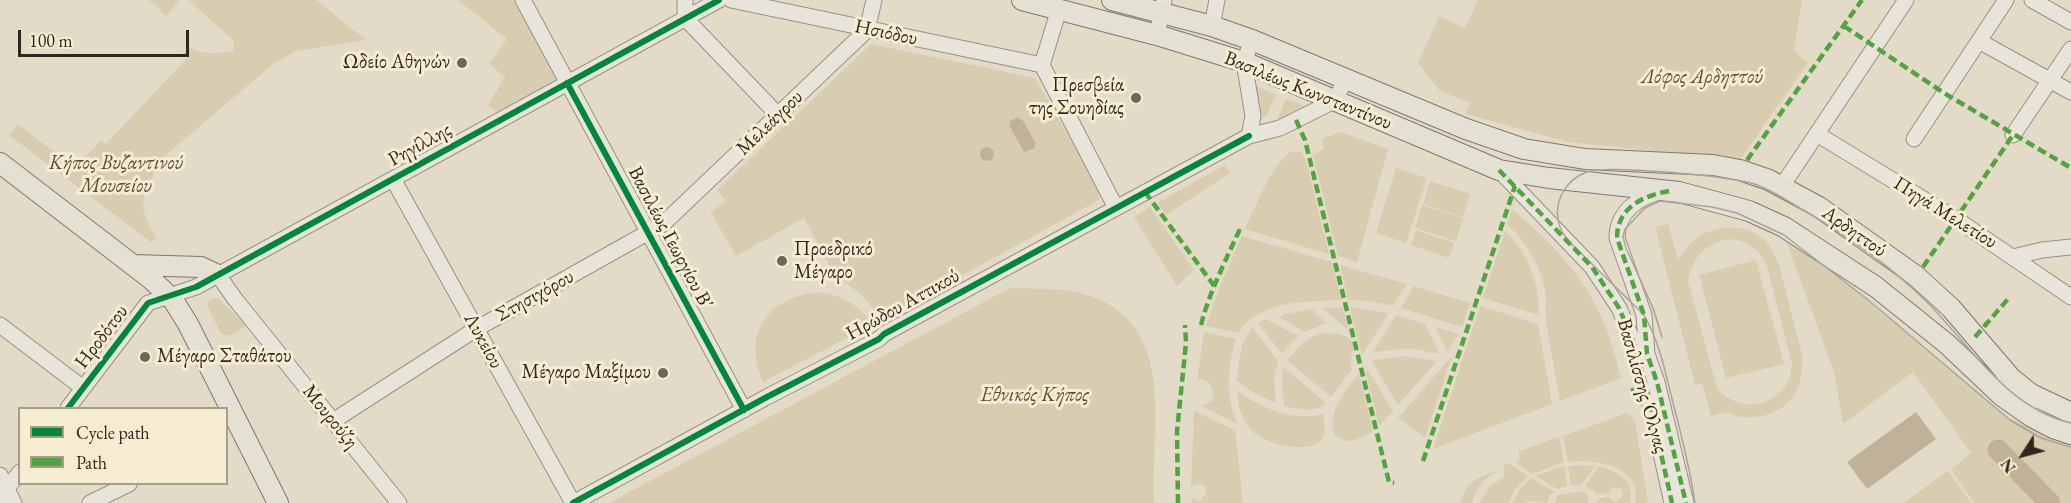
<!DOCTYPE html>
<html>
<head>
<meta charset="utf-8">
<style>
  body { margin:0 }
  #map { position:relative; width:2071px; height:503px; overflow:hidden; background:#e3dbc7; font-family:"EB Garamond",serif }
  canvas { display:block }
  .legend { position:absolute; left:18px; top:407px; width:210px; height:78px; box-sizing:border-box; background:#f5ecd2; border:2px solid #a79d8a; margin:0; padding:8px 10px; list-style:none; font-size:18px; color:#31261e }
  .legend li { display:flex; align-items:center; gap:12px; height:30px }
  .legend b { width:30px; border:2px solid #a79d8a }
  .north { position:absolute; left:1993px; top:425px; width:60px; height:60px; -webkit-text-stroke:4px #f5ecd2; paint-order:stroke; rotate:234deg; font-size:16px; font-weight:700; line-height:24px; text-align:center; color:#31261e }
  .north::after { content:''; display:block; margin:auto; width:21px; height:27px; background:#31261e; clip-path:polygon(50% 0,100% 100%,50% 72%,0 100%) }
  .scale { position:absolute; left:18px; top:30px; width:171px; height:27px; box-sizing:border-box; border:3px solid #31261e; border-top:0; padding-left:8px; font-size:18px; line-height:21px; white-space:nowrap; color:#31261e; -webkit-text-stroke:4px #f5ecd2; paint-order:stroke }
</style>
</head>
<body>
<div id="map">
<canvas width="2071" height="503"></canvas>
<ul class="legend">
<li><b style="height:8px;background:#00873e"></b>Cycle path</li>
<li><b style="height:8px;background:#52a341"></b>Path</li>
</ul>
<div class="north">N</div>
<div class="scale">100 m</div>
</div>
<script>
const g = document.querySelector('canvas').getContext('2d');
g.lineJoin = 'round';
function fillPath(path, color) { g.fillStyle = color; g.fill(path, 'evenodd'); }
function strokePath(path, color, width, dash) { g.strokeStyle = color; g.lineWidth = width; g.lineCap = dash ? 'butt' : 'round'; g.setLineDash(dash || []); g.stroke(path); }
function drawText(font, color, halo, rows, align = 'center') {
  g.font = font + ' "EB Garamond",serif'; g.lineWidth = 6; g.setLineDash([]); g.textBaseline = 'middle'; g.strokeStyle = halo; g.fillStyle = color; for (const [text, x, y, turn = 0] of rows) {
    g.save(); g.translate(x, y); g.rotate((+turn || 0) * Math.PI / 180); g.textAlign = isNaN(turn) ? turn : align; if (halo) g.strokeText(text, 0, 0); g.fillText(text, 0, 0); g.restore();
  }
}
const green = new Path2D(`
  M149,0H180L166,16Z
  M188,0H316L366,40L296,51L273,64L159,161L144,197L143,209L149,226L157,238L151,242L9,135L18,124L75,168L101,140L106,144L188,57L183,53L189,47C203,55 217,54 233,51L234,41Z
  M458,0H518L562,81L500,115L488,105L505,77L489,64L507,39Z
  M1478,0H1802L1794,51L1808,63L1740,160L1568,142L1466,114L1470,103L1440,91L1418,63L1439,16L1465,28Z
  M871,44L1035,78L1099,189V200L881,320L869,303L858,292L834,274L804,218L736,256L711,213L725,200L717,190Z
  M1253,85L1276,94L1266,117L1260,115Z
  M1286,99L1305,106L1277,121Z
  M1340,132L1388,149L1357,262L1338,256L1313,155L1324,149L1322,139Z
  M1293,151L1301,152L1306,160L1329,254L1245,229C1254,210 1274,158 1293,151Z
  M1225,165L1230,173L1166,215L1157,203Z
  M1396,168L1427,178L1406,243L1376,233Z
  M1430,181L1470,194L1463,217L1423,204Z
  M1422,205L1463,218L1456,241L1415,228Z
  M1150,207L1194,270L1177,286L1134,217Z
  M1512,209C1550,241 1586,278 1605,325C1612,342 1616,360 1621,378L1560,401C1556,374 1549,346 1546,319C1545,310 1547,300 1545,291C1541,265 1526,242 1507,224Z
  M1668,224L1678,260C1684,251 1689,242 1699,236C1720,224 1747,224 1765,240C1772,247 1775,256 1779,265L1803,358C1802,372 1801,387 1791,399C1777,417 1747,423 1727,412L1711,416L1702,383L1695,385L1655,227ZM1727,239C1746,240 1757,247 1766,263L1792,364C1790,404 1743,419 1717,388L1688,281C1693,257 1704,245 1727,239Z
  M1416,230L1454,243L1449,258L1411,245Z
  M1505,231C1529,253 1539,283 1539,315L1483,298Z
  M1784,235L1835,273L2003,415L2071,447V503H1974L1951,469L1971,453L1913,372L1843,424L1834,372Z
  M1242,236L1332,262L1341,300C1308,301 1257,301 1238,333L1206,326L1219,289Z
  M1756,260L1784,364L1726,378L1699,275Z
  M1340,265L1407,284L1393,306L1368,301L1348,300Z
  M1414,286L1470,303L1462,327L1401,308Z
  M1010,288C1035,289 1063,287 1087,295C1179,324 1151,431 1154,503H609Z
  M817,292C842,295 859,304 872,325L763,382C742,333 767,299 817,292Z
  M215,298L219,299L245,324V327L228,336L221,334L207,305L208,301Z
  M1480,306L1538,324L1552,404L1433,449Z
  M1343,307L1348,330L1323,308Z
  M1350,307L1389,313L1362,355Z
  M1312,309L1326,323L1305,332L1280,317L1284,314Z
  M1396,315L1425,324L1440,354L1409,348L1373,352Z
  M1266,319L1298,336L1282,354L1258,323Z
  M1252,327L1278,361L1274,377L1276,403L1254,393L1236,380L1242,346Z
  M1435,327L1459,334L1447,351Z
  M1204,332L1236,339C1227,366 1225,397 1238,424L1202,406L1211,402L1214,394L1209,383L1204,380H1197Z
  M1320,333C1330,332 1356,334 1353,349C1352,357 1349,360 1352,369L1331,397L1287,360L1304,342Z
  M1406,356L1437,361L1398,405L1371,360Z
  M1452,356L1425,438L1398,418Z
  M1283,367L1326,403C1315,413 1298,409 1284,406L1282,384Z
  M1367,369L1393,411L1379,426L1366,373Z
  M1359,373L1373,431C1348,449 1323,442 1336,408C1341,395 1350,384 1359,373Z
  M1237,390C1260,408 1293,422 1323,414C1323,421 1327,431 1323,437C1311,457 1262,444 1250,429C1241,418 1238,404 1237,390Z
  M1194,411L1235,430L1243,503H1192V498L1196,501L1201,500L1207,493C1205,484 1198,481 1191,488Z
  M1627,413L1635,421L1648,503H1635C1643,466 1594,458 1568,462L1563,436Z
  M1559,437L1564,462L1532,474L1516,463L1519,460V451Z
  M1504,464H1509L1528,476L1515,489L1509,503H1479L1489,487L1504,477Z
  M1581,465L1595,466L1581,485H1571L1568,466Z
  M1564,466L1567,486L1557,489L1536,476Z
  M1599,466C1617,471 1636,481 1630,503H1596L1597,499L1609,497L1613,501H1618L1623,495L1622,490L1617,487L1612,488L1609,493L1596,495L1594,491L1585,486Z
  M1500,471C1484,476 1477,488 1472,503H1460C1466,483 1480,474 1500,471Z
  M1948,471L1971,503H1903Z
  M1532,478L1554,492L1549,497L1547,503L1530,501L1525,503H1513L1520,489Z
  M1584,491L1589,498L1587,503H1555L1557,495Z`);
const water = new Path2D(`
  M1018,117L1020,120L1022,119L1036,144L1034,145L1035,148L1024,152L1009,125L1011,123L1010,121Z
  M980 154a7 7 0 1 1 14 0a7 7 0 1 1-14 0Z
  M1916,412L1936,439L1867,489L1847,462Z`);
const river = new Path2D(`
  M1998,450L2050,503`);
const minor = new Path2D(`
  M523,0L744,410
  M685,0V18
  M731,0L1042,65
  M2032,0L2071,22
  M1059,9L1042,65L1116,208
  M685,18L778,115
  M1212,26L1217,0
  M1157,35L1164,0
  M1979,41L2071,92
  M1817,134L1956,219L2071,297
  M2013,135L2071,49
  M1249,136L1253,116L1244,62L1252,40
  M1914,139L2006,0
  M1499,170L1592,267L1619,308L1633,341L1646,386L1672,503
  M393,179L573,503
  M1782,186L1906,0
  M1661,192C1637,197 1617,213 1617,238L1644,315L1647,354L1657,382L1686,503
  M2013,257L2042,250L2071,247
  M218,275L235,299L399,503
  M0,325L83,388
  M68,408L148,303L196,287L719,0
  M333,421L476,329L663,224L867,30L874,0
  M0,475L14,503
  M0,497L20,472
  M90,503L129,484
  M573,503L765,398L879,339L884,334L1249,136L1280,128L1336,100L1345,79`);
const major = new Path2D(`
  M1022,0L1157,35L1244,62L1499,170L1549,178L1679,192L1749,211L1784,227L1876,287L1947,344L2002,396L2032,417L2053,428L2071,434
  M1112,0L1212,26L1252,40L1466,129L1524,149L1585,159L1713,165L1740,170L1769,180L1819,207L1916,276L1951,308L2011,378L2031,394L2071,413
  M0,163L151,279L173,300L188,324L278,503
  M133,265L201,267L218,275`);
const tram = new Path2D(`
  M1662,337L1653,308L1626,248L1623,237L1625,229L1645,208L1660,201L1712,207L1737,213L1784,235L1867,299L2010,420L2041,438L2071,447
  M1695,503C1690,468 1681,433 1672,399C1665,370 1659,341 1644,315C1626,297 1607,279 1589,261C1579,251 1565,241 1560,227C1552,205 1564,180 1587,172C1606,165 1737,176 1757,185C1774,191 1789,202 1805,211C1849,237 1891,266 1928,303C1971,347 2007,408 2071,423`);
const quiet = new Path2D(`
  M1844,26L1944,93L2071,168
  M1296,120L1305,140L1389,482L1394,483
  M1747,160L1862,0
  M1499,170L1592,267L1619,308L1633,341L1646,386L1672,503
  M1669,191C1642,196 1617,208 1617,238L1644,315L1647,354L1657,382L1686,503
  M1145,192L1215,287
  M1923,267L2013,135
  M1201,325C1209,293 1225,262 1239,231L1244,233
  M1975,337L2008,299
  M1631,391L1646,386
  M1423,461L1515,186
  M1178,503L1177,431L1186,343L1185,325`);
const cycleway = new Path2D(`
  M567,83L744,410
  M68,408L148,303L196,287L719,0
  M573,503L765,398L879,339L884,334L1249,136`);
const markers = [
  [462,63,6,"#6f6559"],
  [1136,98,6,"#6f6559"],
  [782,261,6,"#6f6559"],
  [145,357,6,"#6f6559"],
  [663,373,6,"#6f6559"]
];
const streetNames = [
  ["Ησιόδου",886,33,12],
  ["Βασιλέως Κωνσταντίνου",1308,91,22],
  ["Μελεάγρου",770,123,-44],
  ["Ρηγίλλης",420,145,-29],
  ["Πηγά Μελετίου",1945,213,32],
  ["Αρδηττού",1854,232,35],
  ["Βασιλέως Γεωργίου Β'",670,238,62],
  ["Στησιχόρου",535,296,-29],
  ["Ηρώδου Αττικού",903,305,-29],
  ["Ηροδότου",102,337,-53],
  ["Λυκείου",483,341,61],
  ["Βασιλίσσης Όλγας",1642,386,74],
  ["Μουρούζη",330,417,51]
];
const poiNames = [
  ["Ωδείο Αθηνών",450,63],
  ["Πρεσβεία",1124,86],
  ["της Σουηδίας",1124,109],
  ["Προεδρικό",794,250,"left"],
  ["Μέγαρο",794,273,"left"],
  ["Μέγαρο Σταθάτου",157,357,"left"],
  ["Μέγαρο Μαξίμου",651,373]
];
const parkNames = [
  ["Λόφος Αρδηττού",1702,78],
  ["Κήπος Βυζαντινού",116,164],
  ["Μουσείου",116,187],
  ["Εθνικός Κήπος",1035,396]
];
fillPath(green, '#d9cdb1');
fillPath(water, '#bfb299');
strokePath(river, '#bfb299', 21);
strokePath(minor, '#979184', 17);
strokePath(major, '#7e786d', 22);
strokePath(minor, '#e9e4da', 15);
strokePath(major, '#e5e0d4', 20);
strokePath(tram, '#a8a49b', 1.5);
strokePath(quiet, '#52a341', 4.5, [9, 4.5]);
strokePath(cycleway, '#00873e', 6);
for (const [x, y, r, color] of markers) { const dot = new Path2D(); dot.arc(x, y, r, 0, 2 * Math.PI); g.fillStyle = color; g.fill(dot); strokePath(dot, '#f5ecd2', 2); }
drawText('20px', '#31261e', '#f5ecd2', streetNames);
drawText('20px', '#31261e', '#f5ecd2', poiNames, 'right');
drawText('italic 20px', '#594d3e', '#f5ecd2', parkNames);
</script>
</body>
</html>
